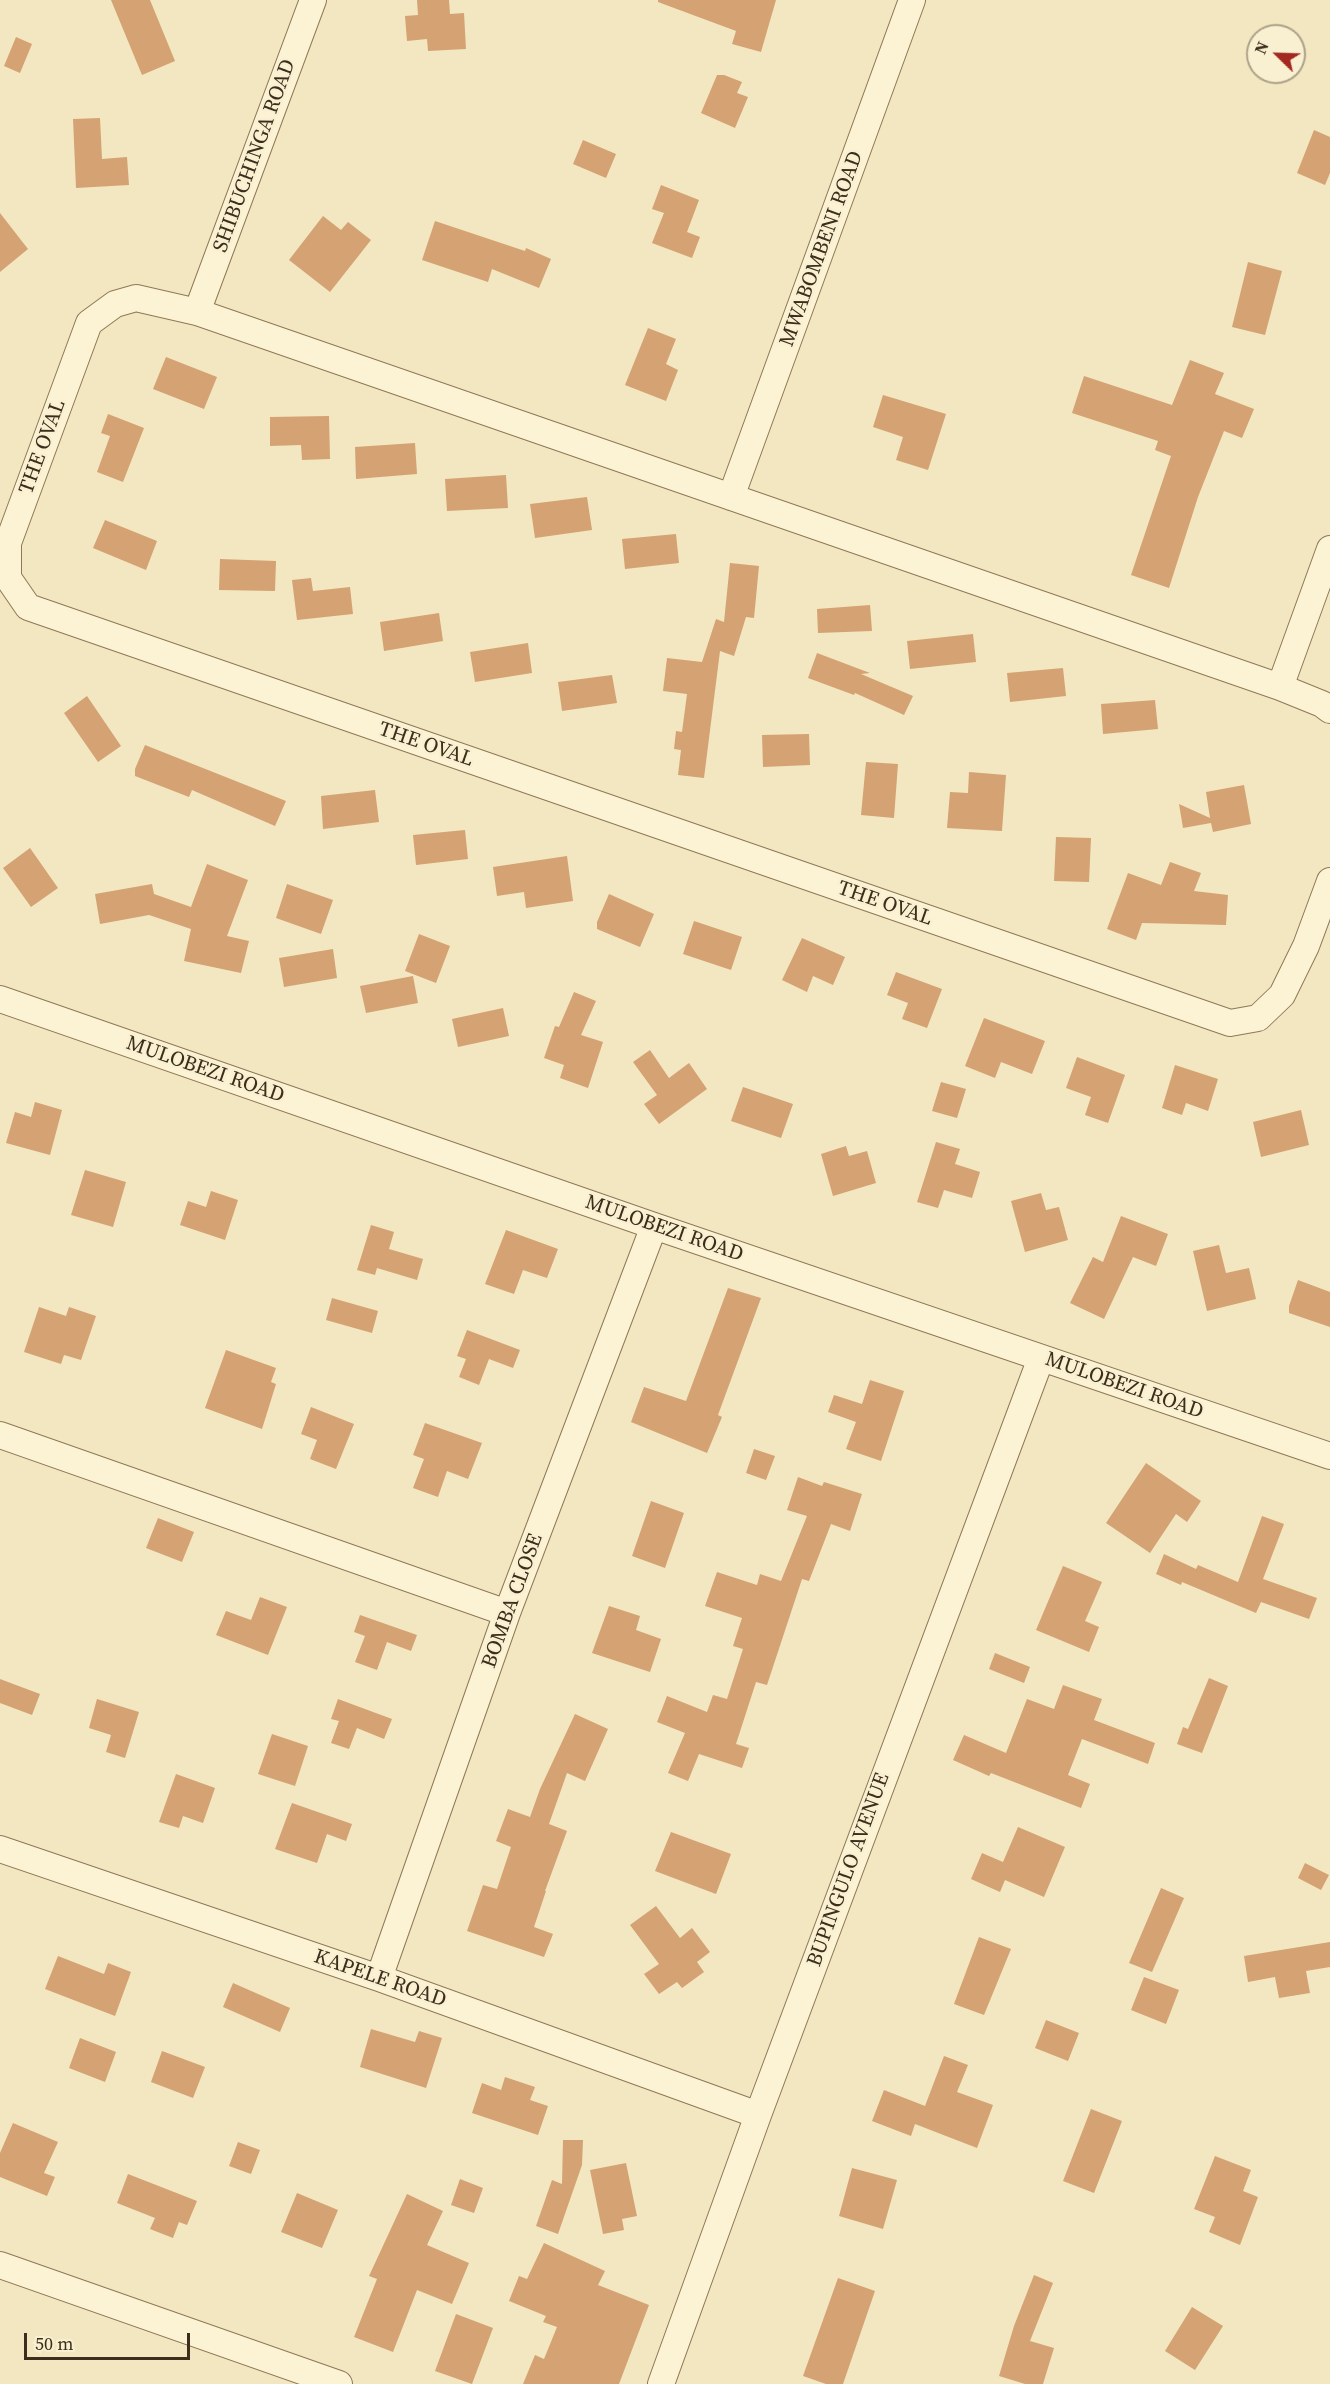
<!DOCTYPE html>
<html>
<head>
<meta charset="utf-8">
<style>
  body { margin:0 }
  #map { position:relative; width:1330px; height:2384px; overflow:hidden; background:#f2e7c1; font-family:"Source Serif 4",serif }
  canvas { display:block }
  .north { position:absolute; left:1246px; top:24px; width:60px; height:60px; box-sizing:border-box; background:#f9f0d1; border:2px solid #ada289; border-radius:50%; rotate:293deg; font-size:16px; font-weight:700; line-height:24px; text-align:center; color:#3c2e1c }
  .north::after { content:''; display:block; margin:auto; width:21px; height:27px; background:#a32820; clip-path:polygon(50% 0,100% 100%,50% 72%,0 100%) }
  .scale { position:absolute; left:24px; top:2333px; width:166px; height:27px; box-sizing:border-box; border:3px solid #3c2e1c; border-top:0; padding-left:8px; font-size:18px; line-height:21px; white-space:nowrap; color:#3c2e1c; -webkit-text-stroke:4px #f9f0d1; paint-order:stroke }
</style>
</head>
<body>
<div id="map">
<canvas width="1330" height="2384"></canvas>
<div class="north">N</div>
<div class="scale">50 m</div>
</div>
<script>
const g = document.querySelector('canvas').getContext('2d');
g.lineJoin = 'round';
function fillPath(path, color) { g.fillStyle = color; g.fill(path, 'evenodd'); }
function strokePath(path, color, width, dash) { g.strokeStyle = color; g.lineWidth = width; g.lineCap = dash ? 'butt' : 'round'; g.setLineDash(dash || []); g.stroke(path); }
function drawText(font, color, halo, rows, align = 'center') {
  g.font = font + ' "Source Serif 4",serif'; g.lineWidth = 5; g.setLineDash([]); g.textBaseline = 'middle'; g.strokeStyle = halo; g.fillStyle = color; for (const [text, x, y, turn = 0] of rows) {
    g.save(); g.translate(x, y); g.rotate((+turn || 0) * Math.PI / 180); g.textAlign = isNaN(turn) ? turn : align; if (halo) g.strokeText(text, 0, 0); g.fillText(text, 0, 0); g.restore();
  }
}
const building = new Path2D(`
  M111,0H150L175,61L142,75Z
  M417,0H449L450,14L464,13L466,49L428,51L427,39L407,41L405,16L418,15Z
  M658,0H776L761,52L732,44L736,31L658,2Z
  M16,37L32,44L20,73L4,66Z
  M717,75H724L742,82L737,93L748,97L735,128L701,113Z
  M100,118L102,159L127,157L129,185L76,188L73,119Z
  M1314,130L1330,137V173L1325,185L1297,173Z
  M583,140L616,154L606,178L573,164Z
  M661,185L699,200L687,232L700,237L692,258L652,243L664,213L652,209Z
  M0,213L28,249L0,272Z
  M323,216L341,230L348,222L371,240L330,292L289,260Z
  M435,221L525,251L526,248L551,259L539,288L492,269L488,282L422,260Z
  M1248,262L1282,271L1265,335L1232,327Z
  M648,328L676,339L666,364L678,370L666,401L625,385Z
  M166,357L217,377L204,409L153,389Z
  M1190,360L1224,373L1215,394L1254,409L1242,438L1224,431L1198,497L1169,588L1131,575L1171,456L1155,450L1158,441L1072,413L1084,376L1172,405Z
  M883,395L946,414L928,470L896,460L903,437L873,427Z
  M108,414L144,428L123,482L97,472L110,436L101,433Z
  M329,416L330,459L302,460L301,445L270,446V417Z
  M415,443L417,474L356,479L355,447Z
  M506,475L508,508L447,511L445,479Z
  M587,497L592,530L535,538L530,504Z
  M105,520L157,541L146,570L93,548Z
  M676,534L679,563L625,569L622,539Z
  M220,559L276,561L275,591L219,590Z
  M730,563L759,566L754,618L746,617L734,656L720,651L704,778L678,775L681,750L674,749L676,731L682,732L687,694L663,691L667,658L702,662L716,619L724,622Z
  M311,578L313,591L350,587L353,614L297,620L292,580Z
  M870,605L872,631L818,633L817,609Z
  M439,613L443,641L384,651L380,622Z
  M973,634L976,662L910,669L907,641Z
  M528,643L532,673L475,682L470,652Z
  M817,653L870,673L861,674L913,696L904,715L855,693L854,695L808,678Z
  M1063,668L1066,696L1010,702L1007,673Z
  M612,675L617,703L562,711L558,682Z
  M87,696L121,746L98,762L64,713Z
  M1155,700L1158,729L1103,734L1101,704Z
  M809,734L810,765L763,767L762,735Z
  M145,745L286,801L275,826L192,790L189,797L135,776V769Z
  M866,762L898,764L894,818L861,815Z
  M969,772L1006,775L1002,831L947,828L950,792L968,793Z
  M1244,785L1251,824L1213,832L1211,823L1183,828L1179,804L1210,818L1206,792Z
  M375,790L379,822L323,829L321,796Z
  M465,830L468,859L416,865L413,835Z
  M1056,837L1091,838L1089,882L1054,881Z
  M30,848L58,888L31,907L3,868Z
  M567,856L573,901L526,908L524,892L497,896L493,867Z
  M1170,862L1201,873L1194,891L1228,895L1226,925L1142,923L1136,940L1107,929L1128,873L1161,885Z
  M207,864L248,880L227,936L249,941L241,973L184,961L191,929L149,915L100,924L95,894L152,884L154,894L191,907Z
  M287,884L333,900L321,934L276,918Z
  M609,894L654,914L640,947L597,929V922Z
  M694,921L742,937L731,970L683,954Z
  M419,934L450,946L436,983L405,971Z
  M802,938L845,957L833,985L813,976L807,992L782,980Z
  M333,949L337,978L284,987L279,958Z
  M896,972L942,989L927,1028L902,1019L908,1003L887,995Z
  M413,976L418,1003L366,1013L360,986Z
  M574,992L596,1001L581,1035L603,1042L588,1088L560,1078L564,1065L544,1058L555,1026L559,1027Z
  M503,1008L509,1036L458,1047L452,1019Z
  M984,1018L1045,1041L1032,1074L1001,1062L995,1078L965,1066Z
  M650,1050L669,1078L689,1063L707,1089L659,1124L644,1104L657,1095L633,1062Z
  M1077,1057L1125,1075L1108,1123L1085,1115L1091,1097L1066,1088Z
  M1175,1065L1218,1079L1208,1111L1186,1103L1182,1115L1162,1108Z
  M941,1082L966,1089L957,1118L932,1111Z
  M743,1087L793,1104L781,1138L731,1121Z
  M35,1102L62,1110L50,1155L6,1143L15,1112L31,1117Z
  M1301,1110L1309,1145L1261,1157L1253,1122Z
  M936,1142L960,1149L955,1164L980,1172L972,1198L944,1190L938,1208L917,1202Z
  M846,1146L849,1156L867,1151L876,1183L833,1196L821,1154Z
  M85,1170L126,1182L113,1227L71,1215Z
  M211,1191L238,1200L225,1240L180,1225L188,1201L206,1207Z
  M1041,1193L1046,1210L1059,1207L1068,1240L1025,1252L1011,1201Z
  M1121,1216L1168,1234L1156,1266L1133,1257L1104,1319L1070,1303L1093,1257L1103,1262Z
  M371,1225L394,1232L389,1249L423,1259L417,1280L377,1268L375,1275L357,1270Z
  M506,1230L558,1249L547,1278L523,1270L514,1294L485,1284Z
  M1219,1245L1226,1273L1249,1268L1256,1299L1207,1311L1193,1251Z
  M1298,1280L1330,1292V1327L1289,1313V1306Z
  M728,1288L761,1298L718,1415L722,1417L707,1453L631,1422L644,1387L686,1401Z
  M332,1298L378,1311L372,1333L326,1320Z
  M39,1307L66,1316L69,1307L96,1316L81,1360L64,1355L61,1364L24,1352Z
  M467,1330L520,1350L513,1368L489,1359L479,1385L459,1377L466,1359L457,1356Z
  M226,1350L276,1368L271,1382L276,1384L262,1429L205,1408Z
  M870,1380L904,1391L881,1461L846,1449L856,1422L828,1412L834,1395L862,1404Z
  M311,1407L354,1424L336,1469L310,1459L317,1440L301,1434Z
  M425,1423L482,1443L468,1479L447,1471L438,1497L413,1488L424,1459L413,1455Z
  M754,1449L775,1456L766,1480L746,1473Z
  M1146,1463L1201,1501L1187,1522L1176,1514L1150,1553L1106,1523Z
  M798,1477L822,1486L824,1482L862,1494L850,1531L831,1524L809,1581L802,1579L767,1685L756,1682L736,1744L749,1748L742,1768L699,1754L688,1781L668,1773L685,1733L657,1722L667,1696L707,1712L713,1695L727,1699L743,1649L733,1646L742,1618L705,1606L717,1572L757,1585L760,1574L781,1581L807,1516L787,1510Z
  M651,1501L684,1513L665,1568L632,1556Z
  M1262,1516L1284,1524L1263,1579L1317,1598L1309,1619L1261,1602L1256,1613L1182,1582L1181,1585L1156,1574L1164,1554L1196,1569L1198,1565L1238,1582Z
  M158,1518L194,1532L182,1562L146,1548Z
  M1063,1566L1102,1582L1085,1621L1099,1627L1089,1652L1036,1630Z
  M260,1597L287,1607L268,1655L216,1635L226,1611L251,1620Z
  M609,1606L640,1616L636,1630L661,1639L650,1672L592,1653Z
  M360,1615L417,1635L411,1651L387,1642L377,1670L355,1662L365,1636L354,1632Z
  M995,1653L1030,1667L1024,1683L989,1669Z
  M1209,1678L1228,1686L1202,1753L1177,1744L1183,1727L1188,1729Z
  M0,1679L40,1694L32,1715L0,1703Z
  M1063,1685L1102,1699L1094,1720L1155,1743L1148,1764L1082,1739L1068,1775L1090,1784L1081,1808L991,1773L989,1776L953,1760L964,1735L1006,1753L1027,1699L1054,1709Z
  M97,1699L139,1712L125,1758L106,1752L111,1735L89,1728Z
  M338,1699L392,1719L384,1739L357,1728L349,1749L331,1743L339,1721L331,1719Z
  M575,1714L608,1729L585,1781L567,1773L549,1824L567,1831L545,1891H546L534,1927L553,1934L544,1957L467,1931L483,1885L497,1889L511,1847L496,1841L508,1809L530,1817L540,1789Z
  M272,1734L308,1746L295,1786L258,1774Z
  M176,1774L215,1788L203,1823L183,1816L179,1828L159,1822Z
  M292,1803L352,1824L346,1841L327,1834L317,1863L275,1849Z
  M1018,1827L1065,1847L1044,1897L1005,1880L1000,1892L971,1879L982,1853L1003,1862Z
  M671,1832L731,1854L716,1894L655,1871Z
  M1305,1863L1329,1875L1321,1890L1298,1878Z
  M1161,1888L1184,1898L1152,1972L1129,1963Z
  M656,1906L680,1938L692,1928L710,1952L697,1962L704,1972L682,1988L677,1982L659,1994L644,1974L659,1964L630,1925Z
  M979,1937L1011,1949L984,2015L954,2004Z
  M1330,1942V1967L1306,1971L1310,1993L1279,1998L1275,1977L1248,1982L1244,1956Z
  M58,1956L104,1974L108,1963L131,1972L115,2016L45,1989Z
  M1144,1977L1179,1990L1166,2024L1131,2010Z
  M233,1983L290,2008L280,2032L223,2007Z
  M1046,2020L1079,2033L1068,2061L1035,2048Z
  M371,2029L415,2042L419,2031L442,2038L426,2088L360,2067Z
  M80,2038L116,2052L105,2082L69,2068Z
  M162,2051L205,2067L193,2098L151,2082Z
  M944,2056L968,2065L957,2092L993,2105L977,2148L915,2124L911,2136L872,2121L884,2090L925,2106Z
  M505,2077L535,2087L530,2100L548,2106L538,2135L472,2113L482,2083L501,2090Z
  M1091,2109L1122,2121L1094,2193L1063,2181Z
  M13,2123L58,2142L44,2173L55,2177L47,2196L0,2177V2153Z
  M563,2140H583L582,2165L558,2234L536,2226L552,2180L562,2184Z
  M238,2142L260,2150L251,2174L229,2166Z
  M1215,2156L1251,2170L1243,2191L1258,2197L1240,2245L1209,2232L1215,2217L1194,2209Z
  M626,2163L637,2216L622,2219L624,2230L603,2234L590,2170Z
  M852,2168L897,2180L883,2229L839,2216Z
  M128,2174L197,2201L187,2225L179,2222L173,2238L150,2229L155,2218L117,2203Z
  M460,2179L483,2188L474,2213L451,2205Z
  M297,2193L338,2210L322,2248L281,2232Z
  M407,2194L443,2211L427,2245L469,2263L452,2304L417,2290L393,2352L354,2337L377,2279L369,2276Z
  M544,2243L605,2271L598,2285L649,2305L619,2384H523L535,2355L544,2359L557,2327L543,2322L546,2316L509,2301L519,2276L527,2279Z
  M1034,2275L1053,2283L1030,2341L1054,2348L1043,2384H1025L999,2376L1014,2326Z
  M838,2278L875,2291L843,2384H826L803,2376Z
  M1192,2307L1223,2326L1195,2370L1165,2351Z
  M456,2314L493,2328L472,2384L435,2371Z`);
const street = new Path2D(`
  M197,312L313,0
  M731,497L912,0
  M1280,687L1330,549
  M1330,710L1322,704L1280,687L197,312L136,298L115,304L89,323L8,543V578L28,607L1230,1023L1258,1018L1282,995L1306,946L1330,881
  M0,999L654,1226L1330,1456
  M0,1435L507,1613
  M0,1849L379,1978L758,2115
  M379,1978L507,1613L654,1226
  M0,2265L339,2384
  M661,2384L758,2115L1041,1358`);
const streetNames = [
  ["SHIBUCHINGA ROAD",255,156,-70],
  ["MWABOMBENI ROAD",822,249,-70],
  ["THE OVAL",43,447,-70],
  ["THE OVAL",426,745,19],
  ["THE OVAL",885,904,19],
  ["MULOBEZI ROAD",205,1070,19],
  ["MULOBEZI ROAD",664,1229,19],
  ["MULOBEZI ROAD",1124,1386,19],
  ["BOMBA CLOSE",513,1601,-70],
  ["BUPINGULO AVENUE",849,1870,-70],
  ["KAPELE ROAD",380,1979,19]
];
fillPath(building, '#d4a273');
strokePath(street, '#8e7856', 28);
strokePath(street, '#fcf3d5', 26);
drawText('21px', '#3c2e1c', '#f9f0d1', streetNames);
</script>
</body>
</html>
